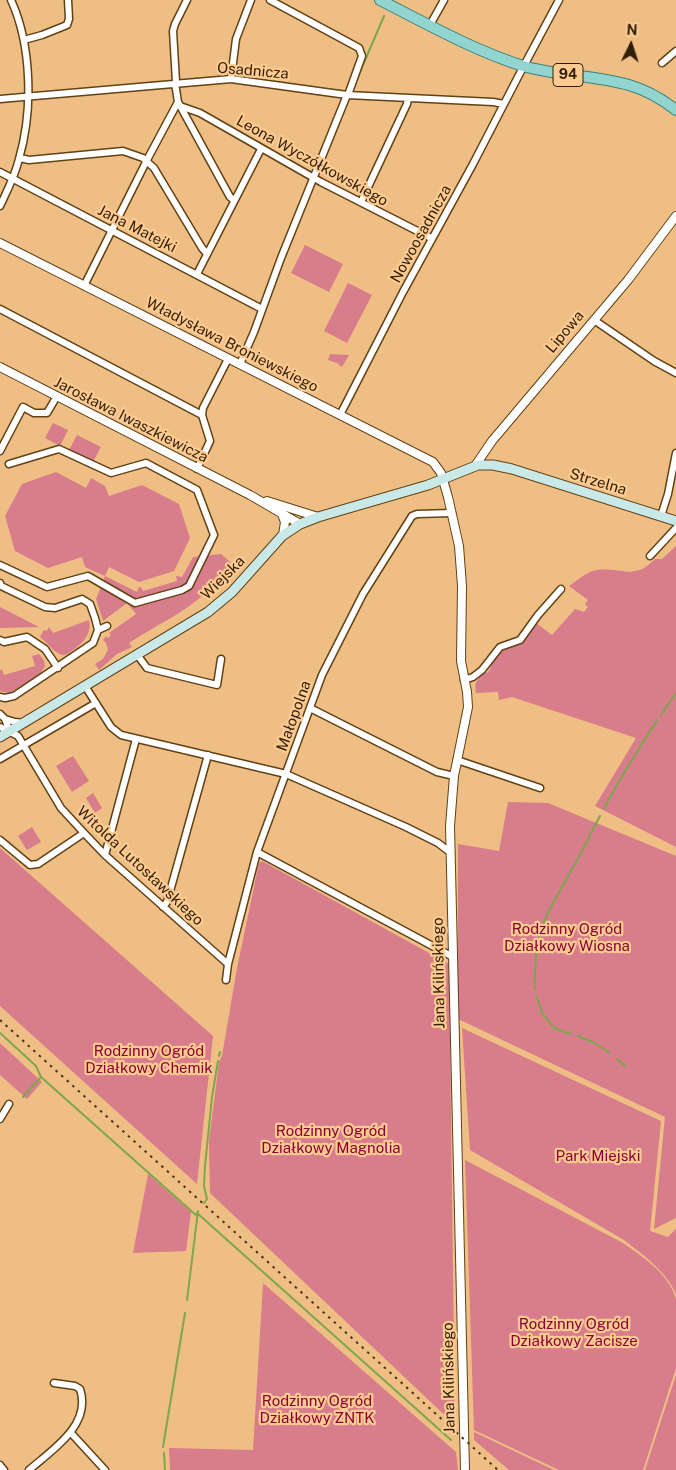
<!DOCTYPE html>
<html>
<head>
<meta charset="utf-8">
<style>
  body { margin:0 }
  #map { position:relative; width:676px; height:1470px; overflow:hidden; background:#efbe84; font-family:"Public Sans",sans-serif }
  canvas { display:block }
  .north { position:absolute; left:606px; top:20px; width:50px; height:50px; -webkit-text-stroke:4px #fdcb91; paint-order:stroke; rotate:4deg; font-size:14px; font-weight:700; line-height:20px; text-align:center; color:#301e05 }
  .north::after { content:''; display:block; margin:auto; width:18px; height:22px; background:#301e05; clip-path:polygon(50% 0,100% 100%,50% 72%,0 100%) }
</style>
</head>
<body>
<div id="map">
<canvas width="676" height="1470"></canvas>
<div class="north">N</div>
</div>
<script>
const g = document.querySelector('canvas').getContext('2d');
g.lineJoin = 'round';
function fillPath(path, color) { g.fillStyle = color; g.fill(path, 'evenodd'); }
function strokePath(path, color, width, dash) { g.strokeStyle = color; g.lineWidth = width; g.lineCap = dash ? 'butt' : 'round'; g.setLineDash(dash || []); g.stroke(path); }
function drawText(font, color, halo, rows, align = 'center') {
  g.font = font + ' "Public Sans",sans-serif'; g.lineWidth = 4.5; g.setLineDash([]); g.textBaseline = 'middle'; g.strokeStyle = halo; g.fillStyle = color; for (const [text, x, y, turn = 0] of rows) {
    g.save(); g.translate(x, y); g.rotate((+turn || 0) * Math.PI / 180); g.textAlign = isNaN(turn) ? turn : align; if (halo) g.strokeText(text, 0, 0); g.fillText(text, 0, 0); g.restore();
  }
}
const green = new Path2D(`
  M305,245L343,264L329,292L291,273Z
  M348,283L372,295L347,343L324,331Z
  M330,354L349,355L342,367L337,363L328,360Z
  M53,423L68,430L60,446L45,438Z
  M77,435L101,447L93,462L69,450Z
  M56,472L86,488L91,478L105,486L109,496L142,485L179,504L190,538L174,571L139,582L109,567L105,576L137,592L139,587H141L143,591L177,581L176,576L182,577L193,557L221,554L235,566C215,586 194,605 169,619C155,627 143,634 129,643L132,647L117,654L99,670L95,664L103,659L108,650L106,643L103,640L106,636L108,638L111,635L109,633L136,614L127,603L103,621L96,599L105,576L85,567L82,557L48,568L15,551L5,516L22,484Z
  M676,546V847L595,806L636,738L512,697L499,700L498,692L476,693C474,679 478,682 484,672L487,673L491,668L488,666L503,648L514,646L522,642L536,623L552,635L575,609L584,612L588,607L585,604L588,600L569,586C577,581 587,571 597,570C622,567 634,581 655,559H662Z
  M0,607L39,627L0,628Z
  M89,620C92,634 83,643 73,650C70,652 66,656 62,655C54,653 47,642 40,637L44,630L47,631L49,627L53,633Z
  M39,654L44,661L45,666L40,674L13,691L9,693L0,691V671L2,669L4,675L35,666L32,656Z
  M73,756L89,781L72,792L56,766Z
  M93,793L102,808L95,813L86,798Z
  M508,802L548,803L676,856V1218L654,1229L665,1117L458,1019V844L499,851Z
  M32,827L41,842L27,850L18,836Z
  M0,848L213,1036L197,1184L0,1006Z
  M262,861L449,964L455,1425L210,1193L209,1141L219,1062L222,1056L237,968L259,863Z
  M462,1028L661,1121L650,1231L668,1237L676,1229V1294C666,1271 643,1255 624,1240L470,1150Z
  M0,1043L42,1082L27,1099L0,1075Z
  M465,1160L623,1243C643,1257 669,1274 676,1299V1368L643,1470H559L474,1430Z
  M148,1174L191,1212L186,1251L133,1253Z
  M263,1283L456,1452L458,1470H170L169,1448L253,1450Z
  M676,1375V1470H645Z
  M474,1432L554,1470H509L474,1440Z`);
const stream = new Path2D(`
  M357,79L384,16
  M661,715L676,693
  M604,808L622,776L657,720
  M535,989C533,934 545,917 571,871C582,853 590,834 600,816
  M536,996L543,1014L554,1028L571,1034
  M0,1033L36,1066L41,1077L197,1216
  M578,1036L593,1042L610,1053
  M219,1056L220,1052
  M617,1059L625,1066
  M23,1097L41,1077
  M204,1203L207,1199L204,1186L205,1166L212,1097L218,1061
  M197,1213L451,1440
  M187,1300L198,1211
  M163,1447L185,1313
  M164,1453L165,1470`);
const minor = new Path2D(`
  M270,0L359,48L362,56L348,95
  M430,25L444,0
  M24,40L42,35L67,25L69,19L68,0
  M662,63L676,51
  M231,79L236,39L251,0
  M176,82L173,31L175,24L187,0
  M175,83L178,102L230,197L234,200
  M0,99L231,79L347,95L493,102L504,104
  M180,106L200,113L321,182L431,238
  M20,158L29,160L123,151L143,158L154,168L202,248L207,254
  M0,172L262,309
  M361,202L407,104L408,98
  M0,206C7,191 15,176 19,159C33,111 32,46 11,0
  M197,274L261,149
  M84,286L147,160L178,102
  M0,309L202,415
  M594,320L654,361L676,373
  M240,364L254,332L281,258L347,95
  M340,415L403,292L473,164L519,75L559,0
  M0,451L23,407L34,413H47L57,396
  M197,469L210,441L202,415L203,408L228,359
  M661,516L668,494L676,453
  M650,556L676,528
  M0,565L47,587L88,576L135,603L182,590L189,586L214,535L197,490L146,463L111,473L59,449L9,464
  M0,583L1,586L45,607L55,608L82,599L90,604L95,618L98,630L93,643L14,696L5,698L0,697
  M98,630L107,626
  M0,640L4,642L27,637L45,649L58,668
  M138,656L147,668L217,685L221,659
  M464,680L473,677L482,670L500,647L520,640L538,615L561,589
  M85,686L111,727L121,735L286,774L406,827L438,843L451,853
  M310,708L437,772L454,776
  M0,714L5,719L10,732
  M5,719L15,722L25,723
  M0,727L18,736L61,808L84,833L105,855L228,964
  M0,759L96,703
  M457,760L540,788
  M0,840L30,865L38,864L84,833
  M257,852L453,957
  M105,855L136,739
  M163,907L167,902L208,755
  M226,980L228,964L257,852L322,675L363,594L412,516L417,514L452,513
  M0,1119L9,1104
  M71,1433L105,1470
  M0,1465L4,1470
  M29,1470C52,1450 92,1425 80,1389L75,1386L54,1383`);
const tertiary = new Path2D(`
  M0,243L433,462L441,473L448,497L459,546L462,586L461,661L467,692L468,707L454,776L450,826L465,1470
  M0,367L250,495L300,524
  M475,466L492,441L628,280L676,216
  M267,501L318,517
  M282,514L285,522L283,535`);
const secondary = new Path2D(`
  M0,737L208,612L232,592L282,536L300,524L318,517L428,485L478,465H493L512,469L676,521`);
const primary = new Path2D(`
  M380,0C427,24 473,50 523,66C558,76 594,75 629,85C646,90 662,99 676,110`);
const rail = new Path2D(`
  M0,1020L498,1470`);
const shields = [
  [568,75,30]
];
const shieldNames = [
  ["94",568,75]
];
const streetNames = [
  ["Osadnicza",253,71,5],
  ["Leona Wyczółkowskiego",312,161,29],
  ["Jana Matejki",137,229,27],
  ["Nowoosadnicza",421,234,-61],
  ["Lipowa",565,332,-50],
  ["Władysława Broniewskiego",232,345,27],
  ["Jarosława Iwaszkiewicza",131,420,27],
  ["Strzelna",598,482,17],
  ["Wiejska",223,578,-45],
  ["Małopolna",294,716,-70],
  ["Witolda Lutosławskiego",140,866,43],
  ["Jana Kilińskiego",439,973,-91],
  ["Jana Kilińskiego",449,1378,-91]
];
const parkNames = [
  ["Rodzinny Ogród",567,929],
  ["Działkowy Wiosna",567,946],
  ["Rodzinny Ogród",149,1051],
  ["Działkowy Chemik",149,1068],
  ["Rodzinny Ogród",331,1131],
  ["Działkowy Magnolia",331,1148],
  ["Park Miejski",598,1156],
  ["Rodzinny Ogród",574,1324],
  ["Działkowy Zacisze",574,1341],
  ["Rodzinny Ogród",317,1401],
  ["Działkowy ZNTK",317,1418]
];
fillPath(green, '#d77d8b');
strokePath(stream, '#7ca74c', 2);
strokePath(minor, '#624114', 9);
strokePath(tertiary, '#624114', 10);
strokePath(secondary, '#624114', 11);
strokePath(primary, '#3f8175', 12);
strokePath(minor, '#fff', 6);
strokePath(tertiary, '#fff', 8);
strokePath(secondary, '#c8e9e8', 9);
strokePath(primary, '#91d4d0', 10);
strokePath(rail, '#483215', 2, [2.5, 5]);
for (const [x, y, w] of shields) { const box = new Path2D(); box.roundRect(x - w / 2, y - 11.5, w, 23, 4); g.fillStyle = '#fdcb91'; g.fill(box); strokePath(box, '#301e05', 1); }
drawText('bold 14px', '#301e05', null, shieldNames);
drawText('15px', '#301e05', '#fdcb91', streetNames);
drawText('15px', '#890234', '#fdcb91', parkNames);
</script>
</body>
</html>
